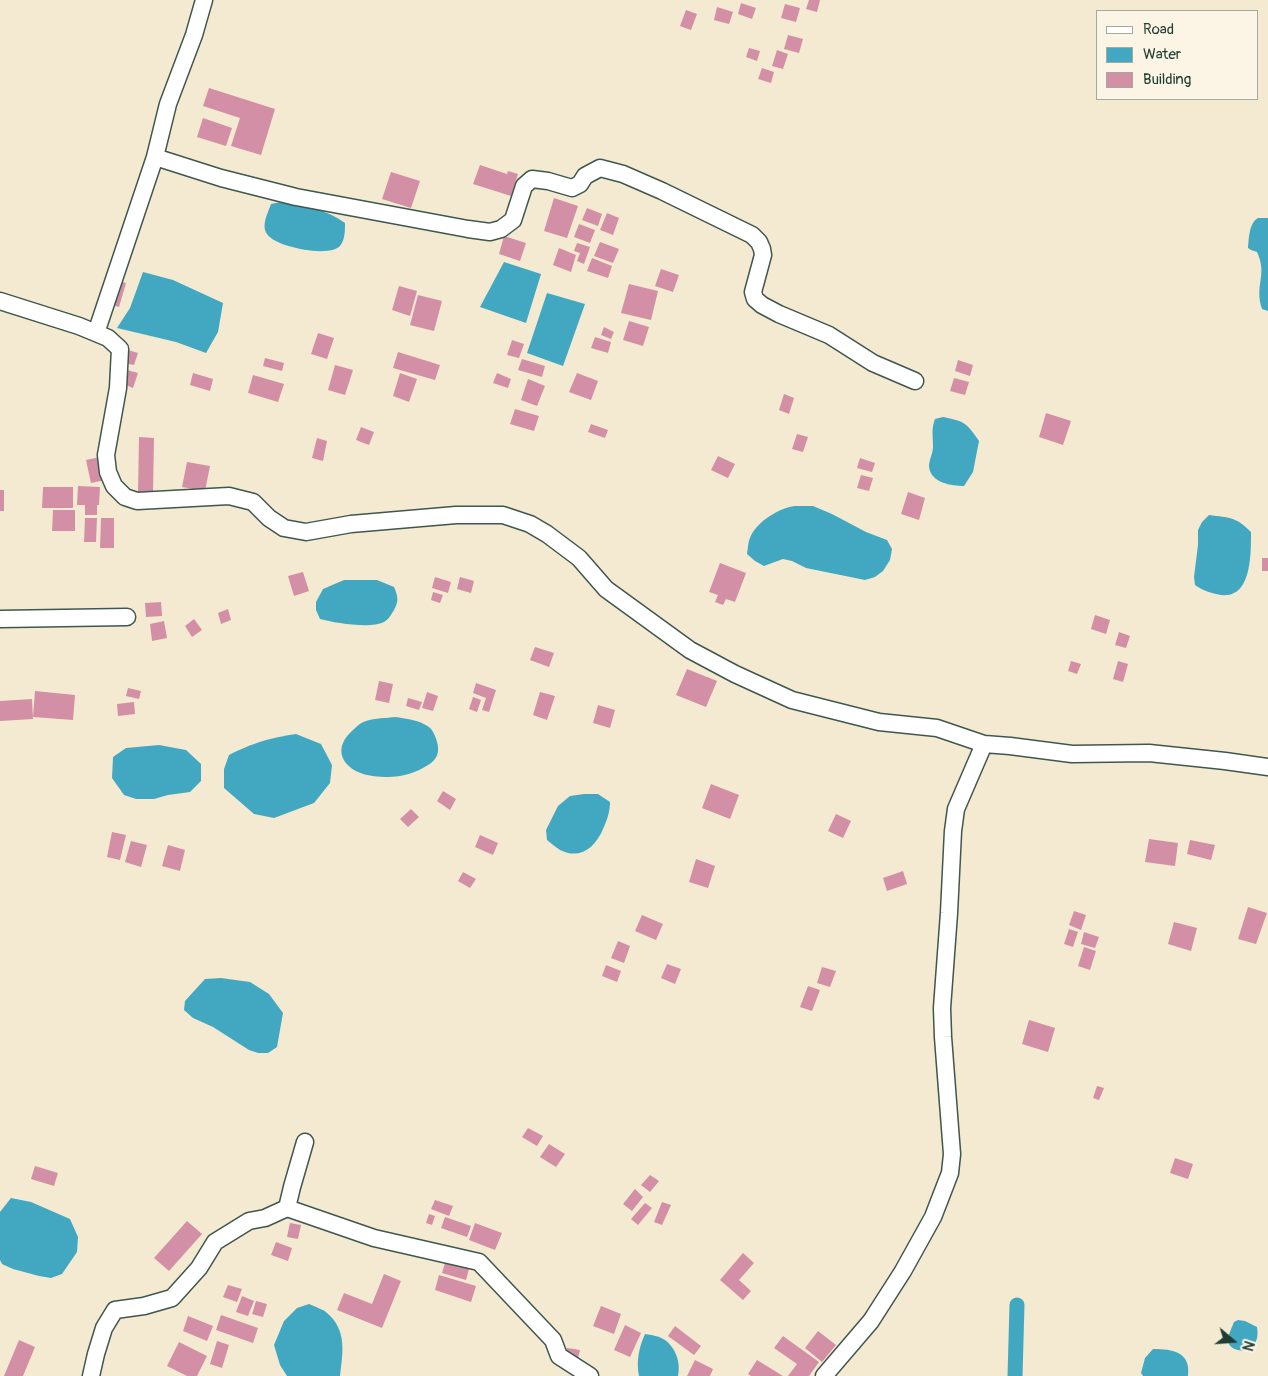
<!DOCTYPE html>
<html>
<head>
<meta charset="utf-8">
<style>
  body { margin:0 }
  #map { position:relative; width:1268px; height:1376px; overflow:hidden; background:#f4ead1; font-family:Pangolin,sans-serif }
  canvas { display:block }
  .legend { position:absolute; left:1096px; top:10px; width:162px; height:90px; box-sizing:border-box; background:#fcf5e5; border:1px solid #a4ab9e; margin:0; padding:6px 9px; list-style:none; font-size:15px; color:#1f3d34 }
  .legend li { display:flex; align-items:center; gap:10px; height:25px }
  .legend b { width:25px; border:1px solid #a4ab9e }
  .north { position:absolute; left:1208px; top:1316px; width:50px; height:50px; -webkit-text-stroke:4px #fcf5e5; paint-order:stroke; rotate:108deg; font-size:14px; font-weight:700; line-height:20px; text-align:center; color:#1f3d34 }
  .north::after { content:''; display:block; margin:auto; width:18px; height:22px; background:#1f3d34; clip-path:polygon(50% 0,100% 100%,50% 72%,0 100%) }
</style>
</head>
<body>
<div id="map">
<canvas width="1268" height="1376"></canvas>
<ul class="legend">
<li><b style="height:6px;background:#fff"></b>Road</li>
<li><b style="height:14px;background:#42a8c2"></b>Water</li>
<li><b style="height:14px;background:#d38fa5"></b>Building</li>
</ul>
<div class="north">N</div>
</div>
<script>
const g = document.querySelector('canvas').getContext('2d');
g.lineJoin = 'round';
function fillPath(path, color) { g.fillStyle = color; g.fill(path, 'evenodd'); }
function strokePath(path, color, width, dash) { g.strokeStyle = color; g.lineWidth = width; g.lineCap = dash ? 'butt' : 'round'; g.setLineDash(dash || []); g.stroke(path); }
const water = new Path2D(`
  M285,201C307,206 327,210 345,223C345,231 345,240 340,246C329,258 275,247 267,234C261,225 268,213 271,204Z
  M1258,218H1268V311L1262,309C1254,284 1268,276 1257,252L1251,250L1248,248C1249,238 1249,223 1258,218Z
  M504,262L541,274L526,323L480,307Z
  M143,272L173,280L223,303L218,332L206,353L176,342L117,328L130,308Z
  M547,293L585,304L563,366L527,353Z
  M943,417C964,421 967,423 979,441L973,472L964,486C952,486 930,483 929,466C929,460 933,453 933,447C933,435 931,430 935,419Z
  M795,506H813L832,514L866,532L887,540L892,549L890,560L883,571L875,577L865,580L806,568L792,561L783,559L764,566L755,561L747,554C748,549 748,542 750,538C756,522 779,508 795,506Z
  M1209,515C1230,518 1235,516 1251,532C1251,553 1252,599 1221,595C1211,593 1203,591 1195,585L1194,577L1198,545V530L1202,522Z
  M344,580H377L394,587C398,596 399,601 394,610C391,615 389,619 384,622C370,629 335,623 320,619L316,610V602L323,589Z
  M396,717C408,719 419,720 429,727C432,729 433,732 435,736C440,748 440,758 428,765C416,773 402,777 388,777C379,777 366,776 358,772C341,764 336,749 348,735C353,730 359,723 366,721C375,718 386,718 396,717Z
  M296,734L321,744L332,765L330,783L314,803L274,818L254,814L224,788V769L229,755C253,743 269,738 296,734Z
  M159,745L186,750L201,764V781L190,792L168,795L154,799H136L124,795L112,778L113,757L126,748Z
  M584,794H598L610,802C610,812 607,820 603,829C595,848 580,860 560,850C555,847 551,843 547,840L546,830L558,806L570,796Z
  M221,978L250,982L269,994L283,1013L277,1047L268,1053H258L249,1050L213,1027L193,1018L184,1010L185,1001L205,979Z
  M11,1198L31,1202L70,1219L78,1237L77,1252L62,1274L51,1278L39,1276L13,1269L2,1264L0,1260V1212Z
  M309,1304C315,1307 323,1309 327,1313C347,1330 343,1352 340,1376H287L280,1365L274,1345L284,1321L297,1308Z
  M1238,1320L1245,1321L1257,1327C1262,1356 1230,1355 1228,1341C1228,1335 1232,1327 1234,1322Z
  M645,1334C652,1335 659,1336 665,1340C676,1348 681,1363 678,1376H639C636,1362 639,1347 645,1334Z
  M1153,1349C1173,1349 1191,1352 1188,1376H1143L1141,1373L1145,1358Z`);
const canal = new Path2D(`
  M1015,1376L1017,1305`);
const building = new Path2D(`
  M809,0H820L817,12L806,9Z
  M741,3L756,8L752,19L738,14Z
  M785,4L800,8L796,22L781,18Z
  M717,7L733,12L729,24L714,20Z
  M686,10L697,14L691,30L680,26Z
  M788,35L803,39L799,53L784,49Z
  M749,48L760,51L757,61L746,57Z
  M777,50L788,54L783,69L772,66Z
  M762,68L774,72L771,83L758,79Z
  M209,88L275,109L261,155L231,146L240,118L203,106Z
  M203,118L232,128L226,146L197,137Z
  M480,165L507,174L508,171L518,174L511,196L473,184Z
  M391,172L420,181L411,208L382,199Z
  M554,198L578,206L567,238L544,231Z
  M587,208L602,214L598,226L582,220Z
  M607,213L619,218L613,235L600,230Z
  M579,224L595,230L590,243L574,237Z
  M504,236L526,243L520,261L499,254Z
  M600,242L619,249L613,263L594,256Z
  M577,243L590,247L584,264L577,261L580,253L574,251Z
  M559,248L576,255L571,272L553,265Z
  M592,258L612,266L608,278L587,271Z
  M661,269L679,275L673,292L655,286Z
  M119,281L126,283L119,307L112,305Z
  M629,284L658,291L651,320L621,313Z
  M399,286L417,291L410,316L392,310Z
  M418,295L442,301L434,331L410,325Z
  M629,321L649,327L643,346L623,340Z
  M604,327L614,332L611,339L601,335Z
  M318,333L334,338L327,359L311,354Z
  M595,337L611,342L608,353L591,348Z
  M512,340L524,344L519,358L507,355Z
  M128,350L138,353L134,365L124,363Z
  M398,352L440,365L435,380L393,368Z
  M265,358L284,363L282,371L263,366Z
  M522,359L545,366L542,377L518,370Z
  M958,360L973,365L970,376L955,371Z
  M335,365L353,370L345,395L328,390Z
  M127,370L138,373L133,388L123,384Z
  M193,373L213,379L210,391L190,385Z
  M400,373L417,379L409,402L393,396Z
  M497,373L511,379L508,388L493,383Z
  M577,373L598,381L591,400L569,392Z
  M253,375L284,384L278,402L248,393Z
  M954,378L969,382L965,395L950,391Z
  M528,379L545,386L537,406L521,400Z
  M784,394L794,398L789,414L779,410Z
  M515,409L539,416L534,431L510,424Z
  M1046,413L1071,421L1063,445L1039,437Z
  M591,424L608,430L605,438L588,432Z
  M361,427L374,432L369,445L356,440Z
  M797,434L808,437L803,452L792,449Z
  M139,437L154,438L153,493H138Z
  M317,438L327,441L323,461L312,458Z
  M718,456L735,464L728,478L711,470Z
  M100,457L105,480L91,483L86,460Z
  M860,458L875,463L872,472L857,468Z
  M187,462L210,466L205,491L182,487Z
  M861,475L873,478L869,491L857,488Z
  M78,486L100,487L99,505H97V515H85V505H77Z
  M43,487H73V508H42Z
  M0,490H4V511H0Z
  M908,492L925,498L919,520L901,514Z
  M53,510H75V531H52Z
  M85,518H97L96,542H84Z
  M101,518H114V548H100Z
  M1262,558H1268V571H1262Z
  M720,563L746,573L735,602L726,599L723,605L715,602L718,595L709,592Z
  M303,572L309,591L294,596L288,576Z
  M435,577L451,582L448,593L432,588Z
  M460,577L474,581L471,593L457,589Z
  M433,592L443,595L440,603L431,600Z
  M161,602L162,616L146,617L145,603Z
  M228,609L231,620L221,624L218,613Z
  M1095,615L1110,620L1106,634L1091,629Z
  M194,619L202,630L192,637L185,626Z
  M164,621L167,638L152,641L150,624Z
  M1119,632L1130,636L1126,648L1115,645Z
  M535,647L554,653L549,667L530,660Z
  M1071,661L1081,664L1077,674L1068,671Z
  M1118,661L1128,664L1123,682L1113,679Z
  M687,669L717,681L706,707L676,695Z
  M379,681L393,684L389,703L375,700Z
  M476,683L496,690L489,712L482,710L486,698L473,693Z
  M128,688L141,691L139,699L126,696Z
  M35,691L75,695L73,720L33,717Z
  M427,692L438,696L433,711L422,708Z
  M540,692L555,696L547,720L533,715Z
  M473,697L481,700L477,712L469,709Z
  M408,698L422,702L419,710L406,706Z
  M32,699L33,719L0,721V701Z
  M134,702L135,714L118,716L117,704Z
  M598,705L615,710L610,728L593,723Z
  M711,784L739,795L730,819L702,808Z
  M443,791L456,799L450,810L437,801Z
  M411,809L419,817L408,827L400,819Z
  M836,814L851,821L843,838L828,831Z
  M112,832L126,835L120,860L107,857Z
  M480,835L498,843L493,855L475,847Z
  M1149,839L1178,843L1175,866L1145,862Z
  M1190,840L1215,845L1211,860L1187,854Z
  M131,841L147,845L141,867L125,862Z
  M168,845L185,850L180,871L162,866Z
  M696,859L715,866L708,888L689,882Z
  M903,871L907,884L887,891L883,878Z
  M463,872L476,879L470,888L458,881Z
  M1248,907L1267,913L1256,944L1238,939Z
  M1074,911L1086,915L1081,930L1069,925Z
  M642,915L663,924L656,940L635,931Z
  M1174,922L1197,928L1191,951L1168,944Z
  M1069,929L1078,932L1073,947L1064,944Z
  M1084,932L1099,937L1095,948L1081,944Z
  M618,941L630,946L624,963L611,958Z
  M1084,947L1096,951L1090,970L1078,966Z
  M667,964L681,969L675,984L661,978Z
  M606,965L621,971L617,982L602,976Z
  M822,967L836,971L830,987L817,983Z
  M808,986L820,990L812,1011L800,1007Z
  M1029,1020L1055,1028L1048,1052L1022,1044Z
  M1097,1086L1104,1088L1099,1100L1093,1098Z
  M528,1128L543,1136L537,1146L522,1137Z
  M549,1144L565,1154L556,1167L540,1157Z
  M1175,1158L1193,1164L1188,1179L1170,1173Z
  M35,1166L58,1173L54,1186L31,1179Z
  M650,1175L659,1181L650,1192L641,1185Z
  M635,1189L643,1197L632,1211L623,1204Z
  M435,1200L453,1206L449,1216L431,1209Z
  M662,1202L671,1205L662,1225L654,1222Z
  M645,1203L652,1208L638,1225L631,1219Z
  M429,1214L435,1216L432,1225L426,1223Z
  M445,1217L471,1226L467,1237L441,1228Z
  M187,1221L202,1234L169,1271L154,1258Z
  M290,1223L301,1225L298,1239L287,1237Z
  M475,1223L502,1233L495,1250L469,1240Z
  M276,1242L292,1248L288,1261L271,1255Z
  M743,1253L754,1263L739,1280L751,1291L743,1300L720,1280Z
  M445,1263L469,1269L466,1280L442,1273Z
  M384,1274L401,1281L382,1328L337,1310L344,1293L372,1304Z
  M439,1275L476,1286L471,1302L435,1290Z
  M228,1285L242,1289L237,1302L223,1297Z
  M242,1296L254,1301L248,1316L236,1312Z
  M256,1301L267,1304L263,1317L252,1314Z
  M601,1306L621,1314L614,1334L593,1326Z
  M221,1315L258,1328L253,1343L216,1330Z
  M188,1316L213,1326L207,1341L183,1331Z
  M625,1325L641,1333L630,1357L614,1350Z
  M675,1326L701,1346L694,1355L668,1336Z
  M818,1331L836,1345L822,1362L805,1348Z
  M783,1336L819,1362L809,1376H788L797,1364L774,1348Z
  M19,1340L35,1347L23,1376H4Z
  M217,1341L229,1345L222,1368L210,1364Z
  M179,1342L207,1356L197,1376H187L167,1366Z
  M567,1348L580,1350L578,1358L566,1355Z
  M695,1360L713,1369L710,1376H687Z
  M757,1360L783,1376H751L748,1374Z`);
const minor = new Path2D(`
  M155,157L168,104L194,35L204,0
  M0,301L79,326L96,333L108,338L120,349L118,388L106,455L108,472L114,486L125,497L137,501L229,496L253,502L269,518L284,528L306,532L351,524L456,515H503L530,524L547,534L579,558L606,589L690,650L735,674L792,700L879,722L937,728L984,744L1010,746L1072,754L1149,753L1225,761L1268,767
  M96,333L155,157L221,178L296,197L468,229L490,232L501,229L513,220L524,186L532,179L548,181L572,188L580,184L585,176L600,168L623,174L662,191L752,235L759,242L762,249L763,255L753,292L755,299L762,305L779,314L829,335L873,363L915,381
  M0,619L127,617
  M287,1208L374,1238L479,1262L553,1340L559,1356L590,1376
  M91,1376L96,1354L104,1328L115,1310L144,1306L172,1298L199,1268L215,1242L249,1221L265,1218L287,1208L292,1187L305,1142
  M824,1376L871,1321L903,1271L933,1217L950,1173L952,1154L943,1037L942,1008L949,913L953,831L956,809L984,744`);
fillPath(water, '#42a8c2');
strokePath(canal, '#42a8c2', 15);
fillPath(building, '#d38fa5');
strokePath(minor, '#3f574c', 19);
strokePath(minor, '#fff', 16);
</script>
</body>
</html>
